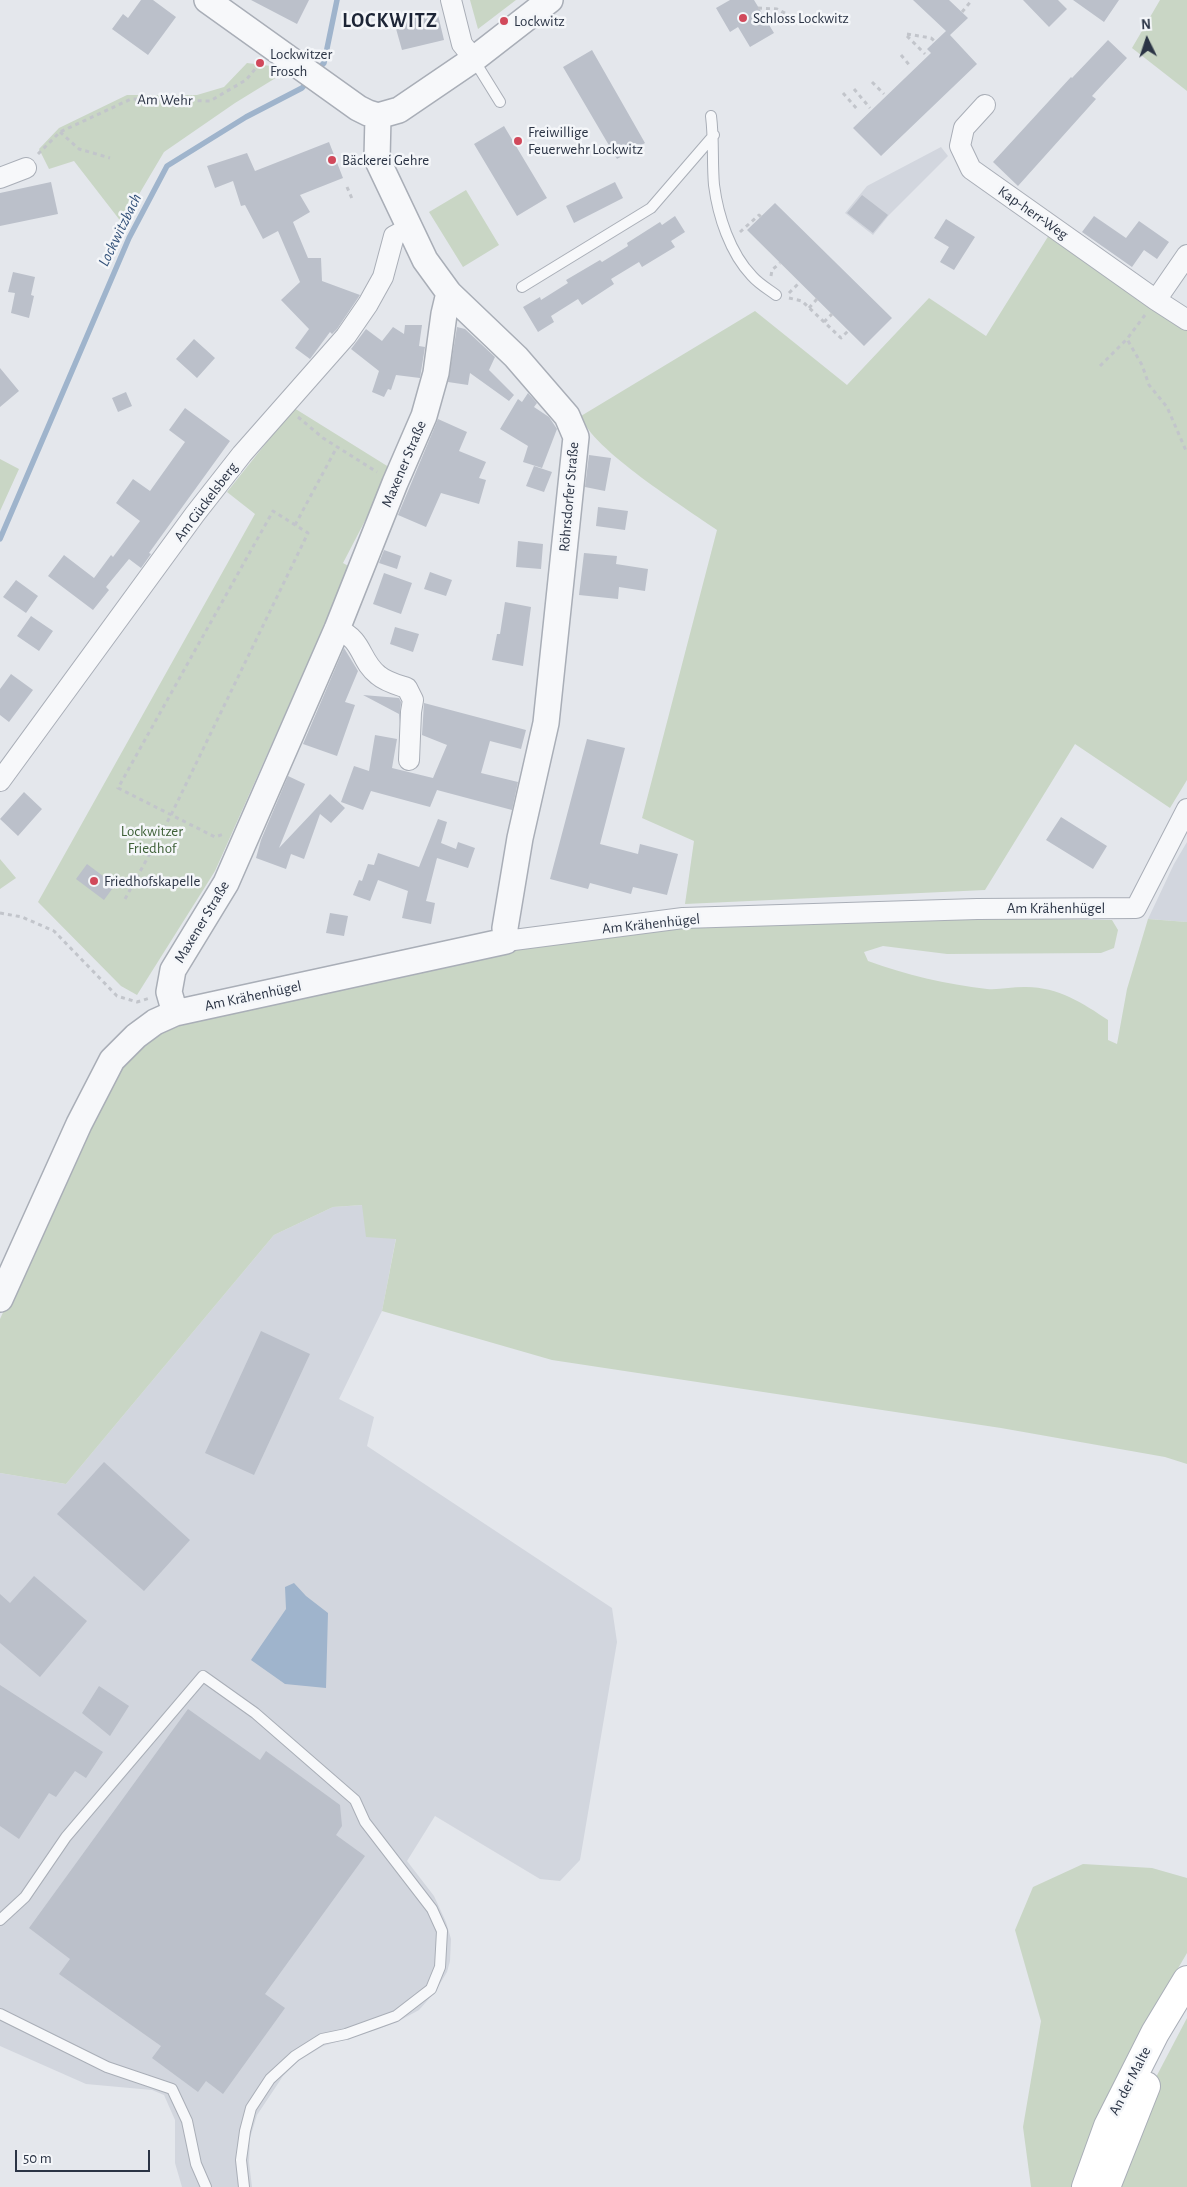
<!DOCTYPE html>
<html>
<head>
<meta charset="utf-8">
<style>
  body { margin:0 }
  #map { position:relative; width:1187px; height:2187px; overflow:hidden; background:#e4e7ec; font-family:"Alegreya Sans",sans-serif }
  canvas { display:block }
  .north { position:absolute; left:1122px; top:15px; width:50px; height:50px; -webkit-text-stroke:4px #f4f6f9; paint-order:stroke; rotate:356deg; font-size:14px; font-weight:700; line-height:20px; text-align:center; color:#2b3445 }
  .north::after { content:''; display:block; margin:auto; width:18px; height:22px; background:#2b3445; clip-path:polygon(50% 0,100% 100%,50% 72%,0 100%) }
  .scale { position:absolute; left:15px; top:2150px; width:135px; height:22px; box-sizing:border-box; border:2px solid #2b3445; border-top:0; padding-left:6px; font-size:15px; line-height:18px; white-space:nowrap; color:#2b3445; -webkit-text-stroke:4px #f4f6f9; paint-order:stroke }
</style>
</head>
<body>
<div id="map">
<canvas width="1187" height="2187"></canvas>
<div class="north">N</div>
<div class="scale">50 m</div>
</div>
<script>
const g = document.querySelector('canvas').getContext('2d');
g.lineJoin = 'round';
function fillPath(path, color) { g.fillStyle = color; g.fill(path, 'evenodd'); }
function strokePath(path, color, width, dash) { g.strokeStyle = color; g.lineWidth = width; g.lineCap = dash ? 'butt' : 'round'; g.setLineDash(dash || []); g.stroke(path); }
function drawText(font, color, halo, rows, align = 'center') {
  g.font = font + ' "Alegreya Sans",sans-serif'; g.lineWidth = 5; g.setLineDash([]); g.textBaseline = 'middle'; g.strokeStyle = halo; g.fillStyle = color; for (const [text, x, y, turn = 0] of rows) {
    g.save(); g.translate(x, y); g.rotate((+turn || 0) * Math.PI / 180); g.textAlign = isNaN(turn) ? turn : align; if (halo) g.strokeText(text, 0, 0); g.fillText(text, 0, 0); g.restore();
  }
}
const built = new Path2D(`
  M941,147L948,156L889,215L873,235L845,213L867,186Z
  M1187,842V922L1148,919L1174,864Z
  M363,1205L396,1238L382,1311L339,1399L374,1417L367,1446L612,1608L617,1642L580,1860L560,1881L540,1879L435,1816L407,1861L434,1896L446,1922L451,1939L450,1961L447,1972L435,1992L419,2010L397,2022L376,2030L323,2046L297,2062L283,2076L257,2115L250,2138L249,2162L252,2187H182L175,2163V2120L164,2095L152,2090L86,2084L0,2046V1473L66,1484L274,1235L333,1207Z`);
const green = new Path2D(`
  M470,0H516L478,29Z
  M1160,0H1187V91L1132,48Z
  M247,63L279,67L287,71L235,103L164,152L122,223L74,161L49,169L39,149L59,128L127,95H197L224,87Z
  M466,190L499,245L463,267L429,212Z
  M1049,235L1187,326V780L1170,808L1075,744L985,890L685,904L694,841L642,818L717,530C686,508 591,449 581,416L755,311L847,385L929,298L986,336Z
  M294,408L392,469L343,563L350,567L332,609L215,871L137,995L121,986L38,902L255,514L227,492Z
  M0,459L19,469L0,511Z
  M0,859L16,878L0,889Z
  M975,918L1112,920L1118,930L1114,948L1101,953L947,954L883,946L864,952L868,961C906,975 946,984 987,989C999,990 1012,987 1024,987C1056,986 1083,1003 1108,1020V1040L1117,1044L1127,989L1148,919L1187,922V1464L1165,1457L1001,1428L552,1360L382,1311L396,1239L366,1237L362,1205L333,1207L274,1235L66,1484L0,1473V1319L58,1193L123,1061L150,1037L173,1025L502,953L599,934L685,927Z
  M1083,1864L1152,1868L1187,1878V1953L1146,2023L1074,2187H1031L1023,2127L1041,2021L1015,1930L1033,1887Z
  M1187,2018V2187H1109L1143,2102Z`);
const water = new Path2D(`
  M294,1583L306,1596L328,1613L326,1688L285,1684L251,1660L286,1609L285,1587Z`);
const stream = new Path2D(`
  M316,71L324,63L337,0
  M0,539L129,238L167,166L246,117L302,88L309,80`);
const building = new Path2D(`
  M141,0H153L176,17L148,55L112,29L123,14L128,18Z
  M251,0H309L297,24Z
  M730,0H754L774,33L750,47L738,27L730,32L716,8Z
  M913,0H949L968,18L950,35L977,64L881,156L853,128L931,53L927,49L946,31Z
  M1023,0H1058L1067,9L1049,27Z
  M1073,0H1119L1104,22Z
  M423,11L425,19L438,15L444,40L402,50L393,18Z
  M1108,40L1127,58L1092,96L1096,99L1018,186L993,162L1071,77L1072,78Z
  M592,50L645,143L617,159L563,67Z
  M504,126L547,198L517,216L474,144Z
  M329,142L343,178L300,195L310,212L293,222L308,258H321L322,281L360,295L337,329L332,334L330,332L310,359L295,348L309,329L281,300L300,282L278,231L263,239L245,205L241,206L233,181L215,188L207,166L247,153L255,171Z
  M51,182L58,214L0,226V193Z
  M615,182L623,198L574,223L566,206Z
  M862,195L888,215L873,233L847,213Z
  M775,203L892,318L864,346L747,230Z
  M675,216L685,232L671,241L675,247L642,267L639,262L611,279L614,284L582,305L578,299L551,316L554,322L538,332L523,307L540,297L541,300L568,283L566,280L600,260L602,262L628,246L627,243L660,222L662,225Z
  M1094,216L1126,238L1139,221L1169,242L1157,259L1144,250L1132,267L1082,232Z
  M946,219L975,237L954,270L940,262L949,247L934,238Z
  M13,272L35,277L31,295L34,296L29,318L11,313L15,293L8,292Z
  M405,325H422L419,346L425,347L420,378L396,375L391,390L388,389L384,397L372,392L379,371L351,349L366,329L382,341L393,327L404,334Z
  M457,327L465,329L495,357L489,370L514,395L509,401L470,373L468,385L448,382Z
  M194,339L215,358L197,378L176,359Z
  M0,368L19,391L0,407Z
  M126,392L132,406L118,412L112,398Z
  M528,393L537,403L534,407L549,417L557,429L542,468L523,462L528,446L500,429L518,399L522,402Z
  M185,408L230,441L149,553L151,554L141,568L129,559L106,587L109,590L93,610L48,576L64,555L94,578L111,555L113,557L140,521L116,503L133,479L150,491L185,442L169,430Z
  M438,419L467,432L459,451L486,462L479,478L486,480L479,504L441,493L426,527L398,515Z
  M589,455L611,458L605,491L585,487Z
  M534,466L552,472L544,492L526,486Z
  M598,507L628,511L625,530L596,526Z
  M518,541L543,544L541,569L516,567Z
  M384,550L401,556L397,569L379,563Z
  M584,553L617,556L616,564L648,569L645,591L619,587L618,599L579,595Z
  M430,572L452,580L446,596L424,589Z
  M384,573L412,583L401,614L373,604Z
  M16,580L38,596L26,613L3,597Z
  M505,602L531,607L523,666L492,660L497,634H500Z
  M31,616L53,631L39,651L17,636Z
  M395,627L419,634L413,652L390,644Z
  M344,648L358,671L345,702L355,705L337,756L303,744Z
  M11,674L33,690L9,722L0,715V689Z
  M363,695L399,698L401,702L399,725V714Z
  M424,703L526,730L521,749L490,741L481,773L518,782L512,810L437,790L430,807L371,791L363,810L341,802L354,766L369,771L375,735L397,739L392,768L433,778L447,745L422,735Z
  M587,739L625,748L600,844L638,854L640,844L678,854L667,895L633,887L631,894L590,883L588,889L550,879Z
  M288,776L305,784L279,848L330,794L345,808L331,823L320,814L304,859L291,854L286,869L256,858L261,840Z
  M24,792L42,809L18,836L0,819Z
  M1061,817L1107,846L1093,869L1046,840Z
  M438,819L447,822L441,843L456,849L458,842L475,848L468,868L437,858L426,901L435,903L431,924L402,918L408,891L378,880L370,901L353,895L359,880L362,881L368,864L374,865L378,853L419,867Z
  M87,864L115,885L104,900L76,879Z
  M330,913L348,916L344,936L326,933Z
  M261,1331L310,1354L254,1475L205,1453Z
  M104,1462L190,1540L144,1591L57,1514Z
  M34,1576L87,1621L40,1677L0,1643V1594L10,1603Z
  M0,1685L103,1752L86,1778L75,1771L56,1797L49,1793L19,1839L0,1826Z
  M99,1686L129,1706L110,1736L82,1713Z
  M188,1709L260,1760L266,1751L340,1805L342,1826L336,1835L365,1856L265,1994L285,2008L223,2094L206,2081L198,2092L152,2058L161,2046L59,1974L70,1959L29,1928Z`);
const path = new Path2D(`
  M758,8L777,9L796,19
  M962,12L972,0
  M907,34L931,38L937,43
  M907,36L925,54
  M901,55L911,67
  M872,82L884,94
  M854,89L870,108
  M843,93L857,109
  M60,132L79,149L110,158
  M38,154L60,132L131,99L210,101L246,80L261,62
  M347,187L353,201
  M740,232L759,215L761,217
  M771,276L772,270L780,263
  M789,293L800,282
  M789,298L802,301L841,338L849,330
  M809,308L817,299
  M1145,315L1127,339L1142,365L1149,385L1167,407L1187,453
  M824,322L832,314
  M1100,366L1127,339
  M298,417L323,438L377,472
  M295,525L337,447
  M125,899L171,815L308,533L273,511L118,788L215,837L224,834
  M0,913L22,917L54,931L117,996L137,1002L150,998`);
const service = new Path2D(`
  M474,60L500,102
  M711,116C714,139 712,162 714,185C718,216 730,253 752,276C759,284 768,289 776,295
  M522,287L651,208L714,135
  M0,1920L25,1897L66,1837L203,1676L255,1713L355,1800L365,1822L432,1909L442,1931L440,1967L431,1989L396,2016L346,2034L322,2039L295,2056L270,2079L251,2108L245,2131L241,2160L244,2187
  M0,2014L107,2067L172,2089L187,2121L196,2164L206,2187`);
const minor = new Path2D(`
  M451,0L462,44L474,59
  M985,105L964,128L960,146L971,169L1156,300
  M0,178L26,168
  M1187,255L1156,300L1187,320
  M337,629C364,640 359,660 378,675C386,682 398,685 407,688L413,700L411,712L409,760
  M0,781L195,514L242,454L346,336L368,304L383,277L394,236L409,228
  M506,941L683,918L977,909L1136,908L1187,809`);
const tertiary = new Path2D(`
  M207,0L358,108L368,113L378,116L399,110L474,59L550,0
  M175,1013L169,992L173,970L226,883L337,629L395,483L424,416L436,373L444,314L449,293
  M0,1299L79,1124L112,1060L136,1036L155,1022L175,1013L506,941L505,928L520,838L546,723L576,437L567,416L516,357L449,293L425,260L377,159L378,116`);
const secondary = new Path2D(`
  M1086,2187L1108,2126L1155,2033L1187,1980
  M1106,2187L1146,2086`);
const markers = [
  [743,18,5,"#d1495b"],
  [504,21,5,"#d1495b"],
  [260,63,5,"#d1495b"],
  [518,141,5,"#d1495b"],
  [332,160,5,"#d1495b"],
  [94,881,5,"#d1495b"]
];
const poiNames = [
  ["Schloss Lockwitz",753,18],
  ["Lockwitz",514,21],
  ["Lockwitzer",270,54],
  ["Frosch",270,71],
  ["Freiwillige",528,132],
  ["Feuerwehr Lockwitz",528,149],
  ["Bäckerei Gehre",342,160],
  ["Friedhofskapelle",104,881]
];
const streetNames = [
  ["Am Wehr",165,100,1],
  ["Kap-herr-Weg",1033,213,35],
  ["Maxener Straße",404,464,-67],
  ["Röhrsdorfer Straße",569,497,-85],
  ["Am Gückelsberg",206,502,-53],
  ["Am Krähenhügel",1056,908],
  ["Maxener Straße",202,922,-59],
  ["Am Krähenhügel",651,924,-6],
  ["Am Krähenhügel",253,996,-12],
  ["An der Malte",1130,2081,-63]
];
const parkNames = [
  ["Lockwitzer",152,831],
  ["Friedhof",152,848]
];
const waterNames = [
  ["Lockwitzbach",120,230,-64]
];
const districtNames = [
  ["LOCKWITZ",390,21]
];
fillPath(built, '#d2d6de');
fillPath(green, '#c9d6c5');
fillPath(water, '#9fb4cc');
strokePath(stream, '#9fb4cc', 5.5);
fillPath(building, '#bbc0ca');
strokePath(service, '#a9aeb7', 12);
strokePath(minor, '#a9aeb7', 22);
strokePath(tertiary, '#a9aeb7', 28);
strokePath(secondary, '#a9aeb7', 30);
strokePath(path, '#c2c5cb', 3, [4, 4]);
strokePath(service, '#f7f8fa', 10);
strokePath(minor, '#f7f8fa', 20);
strokePath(tertiary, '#f7f8fa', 25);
strokePath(secondary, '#fff', 28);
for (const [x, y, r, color] of markers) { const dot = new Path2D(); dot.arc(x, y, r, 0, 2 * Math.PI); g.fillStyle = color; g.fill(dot); strokePath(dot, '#f4f6f9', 2); }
drawText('15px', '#2b3445', '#f4f6f9', poiNames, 'left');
drawText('15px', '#2b3445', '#f4f6f9', streetNames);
drawText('15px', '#3f6138', '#f4f6f9', parkNames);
drawText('italic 16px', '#34527a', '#f4f6f9', waterNames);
g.letterSpacing = '1px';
drawText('bold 20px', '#1d2536', '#f4f6f9', districtNames);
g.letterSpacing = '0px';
</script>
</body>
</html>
